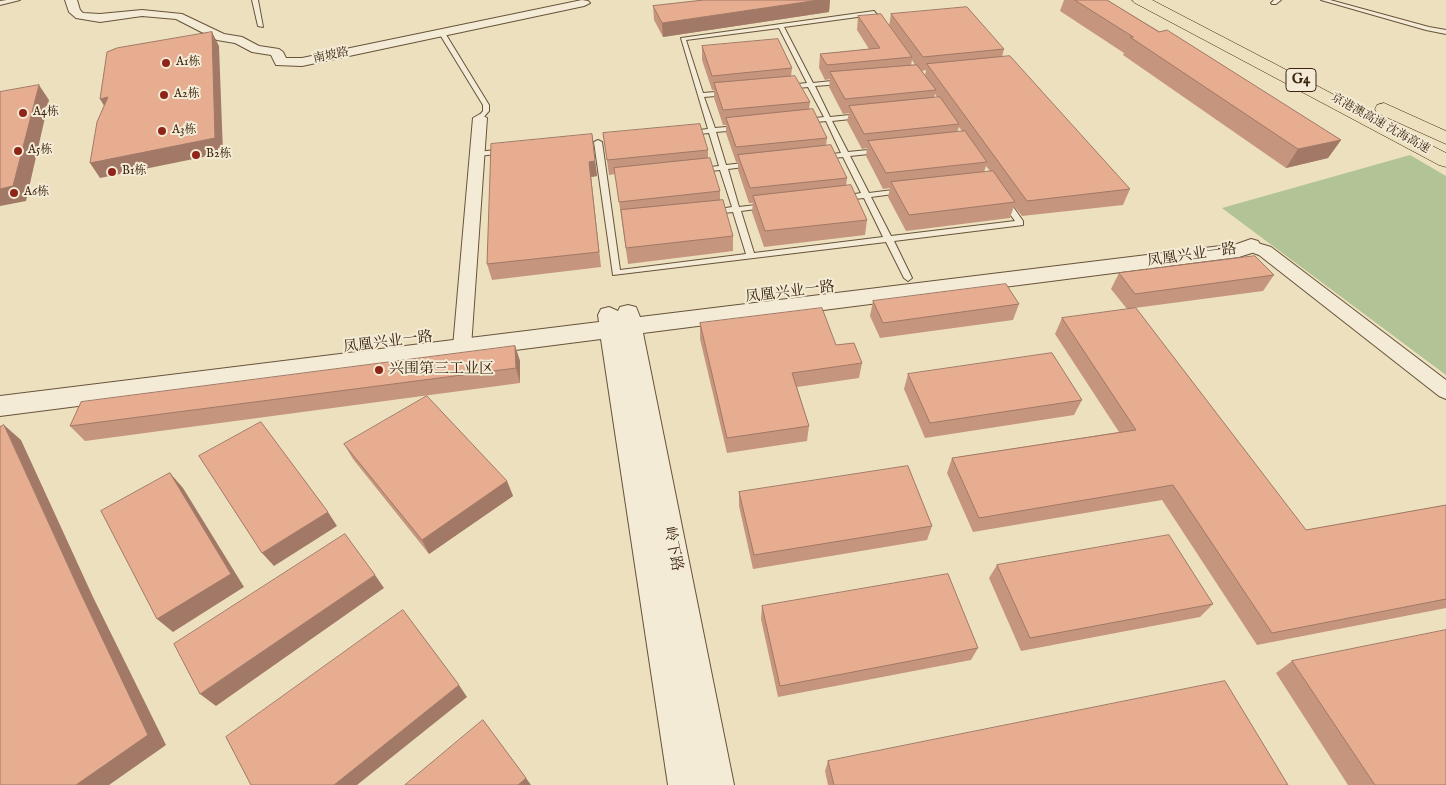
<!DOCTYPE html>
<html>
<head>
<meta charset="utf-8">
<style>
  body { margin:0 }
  canvas { display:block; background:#ede0be }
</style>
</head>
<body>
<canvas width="1446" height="785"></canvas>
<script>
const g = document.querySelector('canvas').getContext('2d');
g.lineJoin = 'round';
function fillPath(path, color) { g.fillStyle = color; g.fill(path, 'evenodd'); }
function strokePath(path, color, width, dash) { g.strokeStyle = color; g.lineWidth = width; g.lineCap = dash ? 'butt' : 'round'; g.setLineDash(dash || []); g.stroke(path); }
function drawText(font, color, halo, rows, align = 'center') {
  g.font = font + ' "IM FELL English","Noto Serif SC",serif'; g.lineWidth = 4; g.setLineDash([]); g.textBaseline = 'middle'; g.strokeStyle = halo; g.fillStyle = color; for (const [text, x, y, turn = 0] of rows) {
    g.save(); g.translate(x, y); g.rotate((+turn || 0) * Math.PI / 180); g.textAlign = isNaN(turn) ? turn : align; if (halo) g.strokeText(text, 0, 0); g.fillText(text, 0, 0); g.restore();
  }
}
const green = new Path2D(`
  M1410,155L1446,176V375L1222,208Z`);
const service = new Path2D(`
  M7,0H20L0,5V1Z
  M252,0H258L263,27L258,26Z
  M1274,0H1281L1276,4H1272L1271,3Z
  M1321,0H1330L1429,27L1446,30V34L1426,30Z
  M874,11L884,23V25H880L872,15L784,27L813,83L841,80L844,82L841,84L815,86L830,117L860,114L863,116L860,118L832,121L848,152L878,149L882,151L878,153L850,156L869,193L901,189L905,191L901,193L871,197L891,236L1015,221L1000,200L1004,198H1007L1023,221V225L894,241L912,278L908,281L904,278L886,242L613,275L594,142L598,140L602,142L620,270L746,254L733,212L714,214L710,212L714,210L732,207L720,170L701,172L697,170L701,168L719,166L709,133L690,135L686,133L690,131L708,129L681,38ZM779,28L807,83L788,85L785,87L788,89L808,87L824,117L807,119L804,121L807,123L826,121L841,153L823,155L819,157L823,159L843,157L861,193L843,196L839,198L843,200L864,198L883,237L754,253L741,211L764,208L768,206L764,204L739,207L728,169L752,166L756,164L752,162L726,165L716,132L738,130L742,128L738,126L715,128L704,97L727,95L730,93L727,91L703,93L686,40Z
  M442,31L445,33L489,105V111L482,119L477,118L483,111V105L439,33Z
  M504,149L508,151L507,153L478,156L474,154L478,152Z`);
const minor = new Path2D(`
  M65,0H77L80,10L83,13L100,14L142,10L182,14L224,34L242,37L259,46L279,49L283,52L286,58H302L582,0L588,1L590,3L584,6L302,66L276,65L271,55L252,52L235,43L217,40L176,19L142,16L100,22L76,18L69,12Z
  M480,114L487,118L471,347L469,352L462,354L455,352L453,347L473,118Z
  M1251,241L1271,247L1446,380V399L1439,396L1259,255L1245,250L1243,246L1245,242Z`);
const tertiary = new Path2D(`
  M1251,239L1258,241L1261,246L1258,251L1239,257L643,333L734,785H668L601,339L0,416V396L599,322L598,315L601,309L609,307L618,311L620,307L628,305L636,307L640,317L1237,244Z`);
const motorway = new Path2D(`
  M1132,0H1152L1446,153V167L1439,165L1135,3Z
  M1384,103L1446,131V144L1377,113L1375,109L1377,105Z`);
const wall = new Path2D(`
  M704,0H830L829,12L663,37L654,20L653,6Z
  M1064,0H1107L1341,140L1328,158L1286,168L1123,55L1124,53L1060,11Z
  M891,14L1004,49L1002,57L1130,189L1123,205L1022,216L1014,206L1010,218L906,231L888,197L890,188L883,189L866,156L867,148L862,149L847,121L849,113L843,114L829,87L830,79L825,80L819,68L820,54L869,49L857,30L858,16L889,26ZM912,60L915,65H911ZM926,70L925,75L922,71ZM935,94L938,98H934ZM959,127L962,131L957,132ZM986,166L990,171L984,172Z
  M702,46L792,68L791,76L810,102L809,110L827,138L826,146L847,178L846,186L867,220L865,235L764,247L752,212L753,203H749L738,170V162H736L726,133V125H723L714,98V90H712L702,60Z
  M603,133L708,150V158L720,191V200L733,236V251L628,264L615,174L609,175Z
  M592,134L597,176L591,177L601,267L492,280L487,264Z
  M1119,273L1274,275L1263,291L1127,309L1111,289Z
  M873,301L1019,304L1013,320L880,338L870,316Z
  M1062,318L1306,530L1446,505V608L1257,645L1162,500L973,532L947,473L952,458L1119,432L1055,334Z
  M700,323L836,345L862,363L859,378L797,387L809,426L807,441L727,453L700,339Z
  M515,346L520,361V383L85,441L70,426Z
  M908,374L1082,400L1074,415L925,438L904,389Z
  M344,444L507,481L513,496L429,554L353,459Z
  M739,492L932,526L927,540L753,569L739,506Z
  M997,565L1213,604L1200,617L1021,651L989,578Z
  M762,606L978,648L971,660L778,697L761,619Z
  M1292,661L1446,785H1348L1276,673Z
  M828,761L1288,785H828L825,771Z`);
const shadedWall = new Path2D(`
  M819,0H830L829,12L663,37L662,23Z
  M212,32L219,46L223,153L100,178L90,163Z
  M39,85L49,100L26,201L0,206V189Z
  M108,97L109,114L100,99Z
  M1341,140L1328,158L1286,168L1298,149Z
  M595,161L597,176L591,177L601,267L589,162Z
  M515,346L520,361V383L516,368Z
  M4,425L21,440L93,597L166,745L109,785H76V583Z
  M170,473L183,488L244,587L173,632L157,619Z
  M507,481L513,496L429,554L422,540Z
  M328,512L337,526L274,566L262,553Z
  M375,575L384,588L216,706L200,694Z
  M459,685L467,697L357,785H334Z
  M526,778L531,785H518Z`);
const building = new Path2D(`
  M704,0H819L662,23L653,6Z
  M1075,0H1107L1159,32L1167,30L1341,140L1298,149L1130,37H1133Z
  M967,7L1004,49L923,57L891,14Z
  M881,14L912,57L827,65L820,54L880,48L858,16Z
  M212,32L215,138L90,163L97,122L108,97L100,99L107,52L117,48Z
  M778,39L792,68L712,76L702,46Z
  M1010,56L1130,189L1027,201L927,64Z
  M917,65L936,90L845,99L830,72Z
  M795,76L810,102L723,110L714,83Z
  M39,85L13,186L0,189V92Z
  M940,97L959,124L864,134L849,106Z
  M813,109L827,138L736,147L726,118Z
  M700,124L708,150L607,160L603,133Z
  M965,131L987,162L886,173L868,141Z
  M592,134L595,161L589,162L599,252L487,264L491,144Z
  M831,145L847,178L750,188L738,155Z
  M710,158L720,191L619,202L614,168Z
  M993,171L1015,202L909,215L891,182Z
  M851,185L867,220L765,231L753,196Z
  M723,200L733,236L626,248L621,210Z
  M1255,256L1274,275L1135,294L1119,273Z
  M1006,284L1019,304L883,323L873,301Z
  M822,308L836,345L854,343L862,363L792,373L809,426L727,438L700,323Z
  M1136,308L1306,530L1446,505V599L1272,633L1173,485L979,518L952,458L1136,430L1062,318Z
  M515,346L516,368L70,426L81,402Z
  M1052,353L1082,400L930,423L908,374Z
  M427,396L507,481L422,540L344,444Z
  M261,422L328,512L262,553L199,456Z
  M4,425L76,583L148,735L76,785H0V427Z
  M908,466L932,526L754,555L739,492Z
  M170,473L231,574L157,619L101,511Z
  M345,534L375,575L200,694L174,644Z
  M1169,535L1213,604L1030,638L997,565Z
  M948,574L978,648L780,686L762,606Z
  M403,610L459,685L334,785H251L226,737Z
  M1446,630V785H1375L1292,661Z
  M1225,681L1288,785H834L828,761Z
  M483,720L526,778L518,785H405Z`);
const markers = [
  [166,63,5,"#8f2418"],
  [164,95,5,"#8f2418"],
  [23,113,5,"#8f2418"],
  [162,131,5,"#8f2418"],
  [18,151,5,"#8f2418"],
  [196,155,5,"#8f2418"],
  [112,172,5,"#8f2418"],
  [14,193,5,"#8f2418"],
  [379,370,5,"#8f2418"]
];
const farStreetnames = [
  ["南坡路",331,56,-12],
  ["京港澳高速 沈海高速",1380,124,29]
];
const farPoinames = [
  ["A1栋",176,63],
  ["A2栋",174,95],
  ["A4栋",33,113],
  ["A3栋",172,131],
  ["A5栋",28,151],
  ["B2栋",206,155],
  ["B1栋",122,172],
  ["A6栋",24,193]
];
const shields = [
  [1301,80,30]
];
const shieldNames = [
  ["G4",1301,80]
];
const streetNames = [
  ["凤凰兴业一路",1192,256,-8],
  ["凤凰兴业一路",790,293,-7],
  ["凤凰兴业一路",388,343,-7],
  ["岭下路",672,549,79]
];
const poiNames = [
  ["兴围第三工业区",389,370]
];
fillPath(green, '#b2c396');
strokePath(service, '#68533b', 2);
strokePath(minor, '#68533b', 2);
strokePath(tertiary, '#68533b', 2);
strokePath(motorway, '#3c240f', 1);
fillPath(service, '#f3ebd5');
fillPath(minor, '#f3ebd5');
fillPath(tertiary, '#f3ebd5');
fillPath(motorway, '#ede0be');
fillPath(wall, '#c6957d');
fillPath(shadedWall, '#a17966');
fillPath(building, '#e6ad91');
strokePath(building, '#a17966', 1);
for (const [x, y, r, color] of markers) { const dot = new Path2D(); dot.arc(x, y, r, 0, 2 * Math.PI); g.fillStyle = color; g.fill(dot); strokePath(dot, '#f3ebd5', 2); }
drawText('12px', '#3c240f', '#f3ebd5', farStreetnames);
drawText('12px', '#3c240f', '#f3ebd5', farPoinames, 'left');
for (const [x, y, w] of shields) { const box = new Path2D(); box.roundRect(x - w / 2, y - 11.5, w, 23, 4); g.fillStyle = '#f3ebd5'; g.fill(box); strokePath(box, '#3c240f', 1); }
drawText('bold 14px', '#3c240f', null, shieldNames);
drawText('15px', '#3c240f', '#f3ebd5', streetNames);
drawText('15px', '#3c240f', '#f3ebd5', poiNames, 'left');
</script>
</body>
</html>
